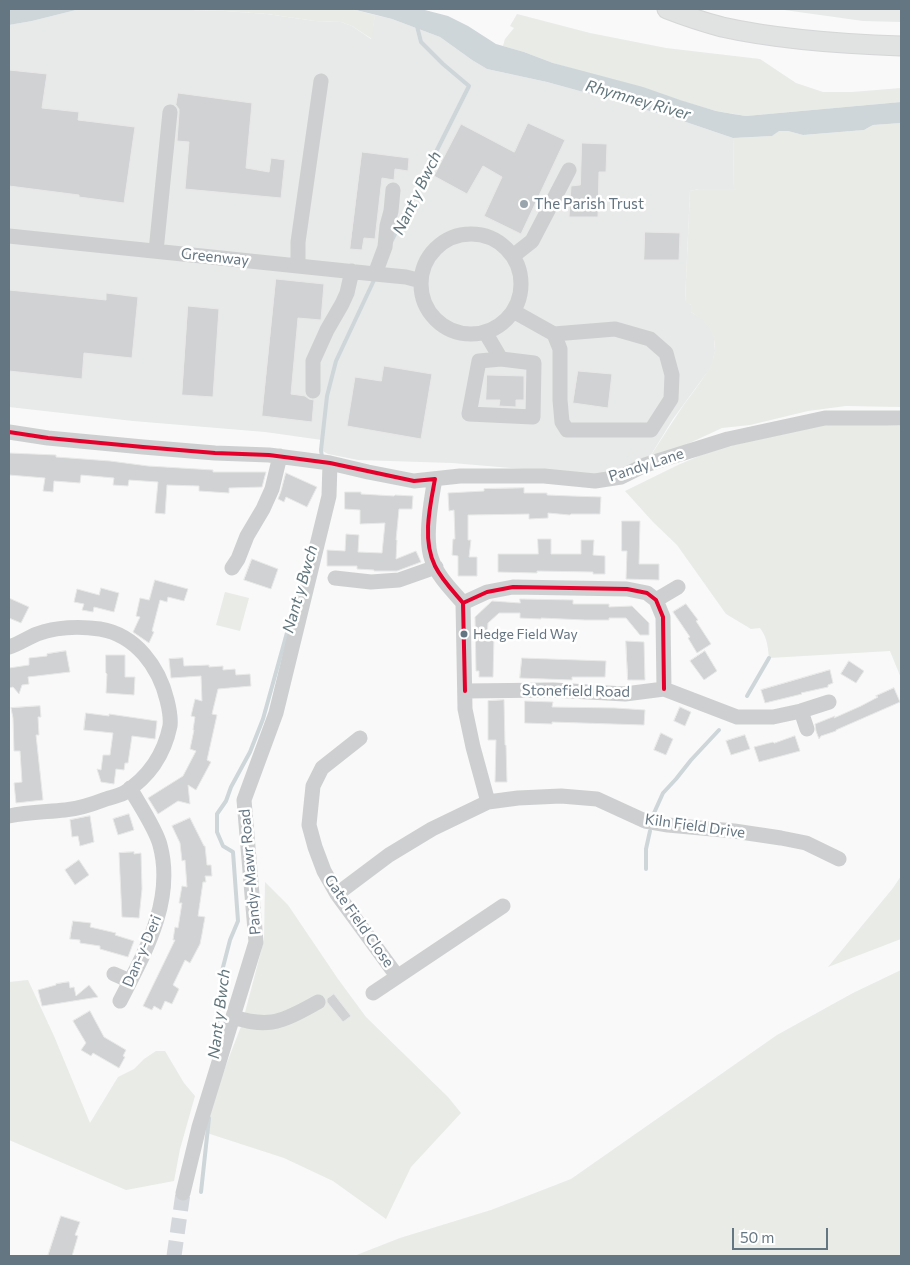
<!DOCTYPE html>
<html>
<head>
<meta charset="utf-8">
<style>
  body { margin:0 }
  #map { position:relative; width:910px; height:1265px; overflow:hidden; background:#f9f9f9; font-family:Commissioner,sans-serif }
  canvas { display:block }
  .frame { position:absolute; inset:0; border:10px solid #657683; pointer-events:none }
  .scale { position:absolute; left:732px; top:1228px; width:96px; height:22px; box-sizing:border-box; border:2px solid #657683; border-top:0; padding-left:6px; font-size:15px; line-height:18px; white-space:nowrap; color:#657683; -webkit-text-stroke:4px #fff; paint-order:stroke }
</style>
</head>
<body>
<div id="map">
<canvas width="910" height="1265"></canvas>
<div class="frame"></div>
<div class="scale">50 m</div>
</div>
<script>
const g = document.querySelector('canvas').getContext('2d');
g.lineJoin = 'round';
function fillPath(path, color) { g.fillStyle = color; g.fill(path, 'evenodd'); }
function strokePath(path, color, width, dash) { g.strokeStyle = color; g.lineWidth = width; g.lineCap = dash ? 'butt' : 'round'; g.setLineDash(dash || []); g.stroke(path); }
function drawText(font, color, halo, rows, align = 'center') {
  g.font = font + ' Commissioner,sans-serif'; g.lineWidth = 5; g.setLineDash([]); g.textBaseline = 'middle'; g.strokeStyle = halo; g.fillStyle = color; for (const [text, x, y, turn = 0] of rows) {
    g.save(); g.translate(x, y); g.rotate((+turn || 0) * Math.PI / 180); g.textAlign = isNaN(turn) ? turn : align; if (halo) g.strokeText(text, 0, 0); g.fillText(text, 0, 0); g.restore();
  }
}
const built = new Path2D(`
  M80,9H160L226,11L267,14L315,21L341,22L352,26L371,39L375,15L392,19L440,37L472,60L487,69L547,82L605,98L677,119L733,138L734,189H699L690,191L685,301L691,305V312L702,319L709,327L714,336L715,351L711,367L673,419L649,458L618,472L594,475L452,463L358,460L328,454L321,450L322,440L265,432L133,421L9,407V25L32,21Z
  M777,9H901V22L863,21Z`);
const green = new Path2D(`
  M160,9H352L375,15L372,39L352,26L341,22L315,21L267,14L226,11Z
  M517,14L590,33L666,48L760,59L796,83L823,92H852L901,88V102L746,116L716,111L553,63L524,52L503,46L505,39L514,28L510,26Z
  M901,123V407L846,406L808,411L750,425L722,428L679,448L649,458C660,442 670,425 681,409C704,376 739,343 691,312V305L685,302L690,191L699,189H734L733,138L772,136L778,131H788L803,135L864,130L873,125Z
  M839,422L901,426V678L890,651L769,658C768,647 767,637 760,628L751,629L726,614L677,545L653,522L625,491L678,465L715,449Z
  M225,592L249,598L240,631L216,625Z
  M901,876V939L828,967L893,888Z
  M265,882L288,905L338,979L366,1017L448,1097L461,1113L411,1167L386,1219L333,1181L284,1158L207,1133L210,1106L242,1024L264,940Z
  M901,970V1256H354L400,1238L491,1210L571,1179L777,1035L853,993Z
  M28,980L54,1036L90,1123L118,1077L134,1069L144,1059L156,1051H165L184,1083L195,1096L180,1149L174,1181L126,1190L9,1140V982Z`);
const water = new Path2D(`
  M9,9H80L32,21L9,25Z
  M352,9H421L448,16L468,26L496,44L524,52L553,63L643,87L680,100L716,111L733,114L746,116L901,102V123L873,125L864,130L803,135L788,131H779L772,136L733,138L677,119L605,98L547,82L487,69L472,60L440,37L392,19Z`);
const stream = new Path2D(`
  M391,242L469,86L443,64L421,42L417,26
  M322,458L321,450L327,396L336,361L375,278
  M747,696L769,658
  M654,813L663,793L676,779L691,760L719,730
  M646,869V849L650,831
  M214,1056L222,971L230,940L238,921L233,852L223,846L217,832V814L226,801L231,787L250,752L263,719L293,611
  M201,1192L209,1118`);
const building = new Path2D(`
  M9,70L47,74L42,108L79,112L78,120L135,127L124,203L79,197V195L9,186Z
  M178,93L252,103L246,168L269,172L271,158L285,160L281,198L185,189L189,142L177,141L179,113V109L176,105Z
  M528,123L565,140L521,234L484,216L502,177L483,166L467,194L434,176L461,124L514,152Z
  M582,143L607,144L606,172H599L598,217H569L571,186L580,185Z
  M362,152L409,158L408,171L395,169L394,180L382,178L375,239L364,238L362,250L350,249Z
  M645,232L680,233L679,260H644Z
  M276,279L324,284L321,320L298,318L291,394L305,396L309,399L314,400L312,422L262,416Z
  M9,290L106,300V293L138,297L132,358L84,353L82,379L9,371Z
  M188,306L219,309L213,397L182,395Z
  M384,366L432,374L421,439L347,426L355,377L381,381Z
  M578,371L612,374L608,408L573,403Z
  M487,375L524,376V400H516V407L499,406L500,400H486Z
  M9,453L56,455V457L110,461L148,466L213,470V472H266L262,487L229,488V493L199,491V486L167,485L165,514L155,513L158,482L129,480L128,486L113,485L114,478L81,475L80,483L54,481L53,492L43,491L45,478L9,475Z
  M286,473L317,487L307,507L286,497L284,502L278,499L281,491Z
  M524,488V493H547V495L571,496L601,497L600,514H571L570,515L548,513V518L529,519V514L468,515V540H471L469,557H477V576H458V556L452,555L453,539H455L454,510L449,511L448,493L484,491V489Z
  M345,492H361V494L394,496L395,495L413,496L412,509H399L396,540H397L396,559L416,551L421,562L397,571H374V570L357,569V566H327V550L345,551L346,534L359,535L358,552L382,553L385,523L360,524V510L345,509Z
  M622,521H640L639,564H659V580L626,579L627,551H622Z
  M538,539H551V554H581V540H594L593,555L605,556V574H593V572L537,571V573L498,572V554H538Z
  M252,559L278,569L271,589L244,580Z
  M155,580L188,589L184,601L168,597L167,602L160,600L152,631L154,632L149,643L133,632L140,617L136,616L140,598L149,600Z
  M101,588L119,593L114,612L94,607L93,612L82,610L84,604L74,602L77,589L99,595Z
  M9,598L29,607L21,623L9,618Z
  M520,599L573,600V604H609V607L632,606L649,623V635H640L626,618H609V620H585L541,618V619L520,618V613H499L488,623L487,637H494L493,677H479V671H476L475,617L492,601L520,603Z
  M686,604L698,620L696,621L711,644L697,653L688,638L690,637L673,612Z
  M626,641L644,642L645,680H628Z
  M66,651L70,672L28,677L29,684L22,685L19,694L13,687L9,688V668L29,665V658L47,656V654Z
  M705,651L717,671L704,680L690,661Z
  M106,655H125V677H135L134,695L106,693L107,674L106,673Z
  M183,658L184,666L209,665V667L223,666V670L235,669L236,675L250,674L251,686L218,689L212,714L217,715L207,760L211,762L196,790L188,785L190,804L178,801L158,814L148,798L183,776L196,751L190,749L194,730H193L195,717L191,716L195,699L202,701L201,676L171,678L169,659Z
  M522,658L606,661L605,677H572V680L520,678Z
  M849,661L864,671L856,683L841,674Z
  M830,670L833,683L828,685V687L801,693L802,694L765,703L761,690Z
  M894,688L900,702L836,730V731L821,736L819,739L816,731L815,724L835,716L834,718L861,706L878,697L876,696Z
  M504,700L505,745H506L507,782H495L496,740H488V701Z
  M525,701L553,702L552,707L615,708L645,710L644,725L552,722V724L525,723Z
  M40,706L41,717H38L39,735H36L43,800L16,803L14,783L22,782L20,751H14L13,718L11,708Z
  M680,707L691,712L685,726L674,721Z
  M86,713L109,716V714L157,721L155,739L132,736L128,763H125L124,770L116,769L114,784L101,782L97,769L101,770L103,755H110L113,733L84,730Z
  M661,733L673,739L666,755L654,750Z
  M745,735L750,749L731,755L726,741Z
  M795,736L800,751L759,762L754,747L773,742L774,743Z
  M129,814L134,830L118,835L113,819Z
  M90,816L94,842L80,846L78,836L72,837L70,820Z
  M190,818L204,846H205L207,865H211L212,876H205L206,882H203L198,916L205,917L202,934L200,944L190,963L185,960L173,985L179,989L172,1004L165,1001L161,1010L154,1006L152,1010L143,1006L175,940H173L175,927L178,928L182,903H179L182,886L187,887L185,860L182,861L180,843L172,826Z
  M134,852V854L141,853L142,889L139,918L122,917L119,853Z
  M79,860L89,875L75,885L65,870Z
  M73,921L91,923L90,927L116,933L115,935L134,941L128,957L100,949V946L80,943V940L70,939Z
  M69,982L70,988L74,987L76,996L89,985L98,997L42,1006L38,990L56,985V984Z
  M334,994L351,1016L343,1022L327,1002V999Z
  M90,1011L104,1037L126,1050L123,1056L125,1057L119,1068L93,1053L91,1056L81,1050L86,1043L73,1021Z
  M61,1216L80,1222L75,1235L78,1236L72,1256H48Z`);
const minorTunnel = new Path2D(`
  M174,1256L183,1193`);
const minor = new Path2D(`
  M421 284a50 50 0 1 1 100 0a50 50 0 1 1-100 0Z
  M9,236L375,274L406,277L421,281
  M156,251L170,112
  M513,256L532,241L569,170
  M298,266V242L321,81
  M375,274L385,247L387,226L391,211L393,190
  M513,311L554,334L560,349V400L562,422L567,430H651L671,399L672,375L666,353L650,339L615,329L554,334
  M485,332L501,359
  M501,359L534,363L533,417L469,414L479,361Z
  M313,391V361L327,330L342,304L347,293L352,271
  M9,432L48,438L143,447L215,453L269,455L330,463L368,472L414,481L460,476H544L595,481L621,477L645,465L728,439L825,418H901
  M435,479C431,500 424,541 432,560C438,577 452,590 463,603
  M232,568L238,559L247,536L263,509L272,489L280,456
  M335,578L371,582L399,580L436,567
  M656,600L678,587
  M463,603L487,592L513,587L627,589L647,593L656,600L663,617L664,689
  M463,603L465,709L473,747L488,802
  M9,647C19,644 27,638 37,634C56,627 80,626 100,629C136,635 159,667 167,700C169,708 171,718 170,726C164,755 149,777 124,793C118,796 112,797 106,799C93,804 79,809 65,810C46,812 28,812 9,816
  M465,691L553,690L625,694L664,689L737,717H773L801,711L829,702
  M801,711L807,729
  M360,738L322,768L313,786L309,825L315,847L324,871L337,894L397,976
  M337,894L389,855L432,829L488,802L518,798L561,796L597,799L645,821L668,825L734,831L781,838L806,843L839,859
  M114,974L130,981
  M373,993L503,906
  M120,1001C144,954 175,901 160,845C156,829 139,804 130,788
  M233,1017C246,1021 258,1024 272,1022C287,1020 305,1009 318,1002
  M183,1193L199,1127L256,942L244,800L276,713L329,496L330,463`);
const major = new Path2D(`
  M667,9C685,16 703,22 722,27C780,40 842,44 901,46`);
const bus1 = new Path2D(`
  M9,432L48,438L143,447L215,453L269,455L330,463L414,481L435,479C430,506 422,540 435,566C442,580 453,591 463,603
  M463,603L487,592L513,587L627,589L647,593L656,600L663,617L664,689
  M463,603L465,691`);
const markers = [
  [524,204,5,"#99a4ac"],
  [464,634,4.5,"#657683"]
];
const busNames = [
  ["Hedge Field Way",473,634]
];
const poiNames = [
  ["The Parish Trust",534,204]
];
const streetNames = [
  ["Greenway",215,257,6],
  ["Pandy Lane",646,465,-18],
  ["Stonefield Road",576,691,1],
  ["Kiln Field Drive",695,826,8],
  ["Pandy-Mawr Road",250,872,-95],
  ["Gate Field Close",359,921,55],
  ["Dan-y-Deri",142,951,-67]
];
const waterNames = [
  ["Rhymney River",638,100,16],
  ["Nant y Bwch",417,193,-64],
  ["Nant y Bwch",300,589,-74],
  ["Nant y Bwch",219,1014,-83]
];
fillPath(built, '#e8e9e9');
fillPath(green, '#e8ebe6');
fillPath(water, '#ced6d9');
strokePath(stream, '#ced6d9', 4);
fillPath(building, '#d0d2d3');
strokePath(building, '#e8e8e8', 1);
strokePath(minorTunnel, '#d4d8dc', 15, [15, 8]);
strokePath(major, '#d5d6d7', 21);
strokePath(minor, '#cecfd0', 15);
strokePath(major, '#e1e2e2', 19);
strokePath(bus1, '#e4002b', 4);
for (const [x, y, r, color] of markers) { const dot = new Path2D(); dot.arc(x, y, r, 0, 2 * Math.PI); g.fillStyle = color; g.fill(dot); strokePath(dot, '#fff', 2); }
drawText('14px', '#657683', '#fff', busNames, 'left');
drawText('15px', '#657683', '#fff', poiNames, 'left');
drawText('15px', '#657683', '#fff', streetNames);
drawText('italic 16px', '#60757c', '#fff', waterNames);
</script>
</body>
</html>
